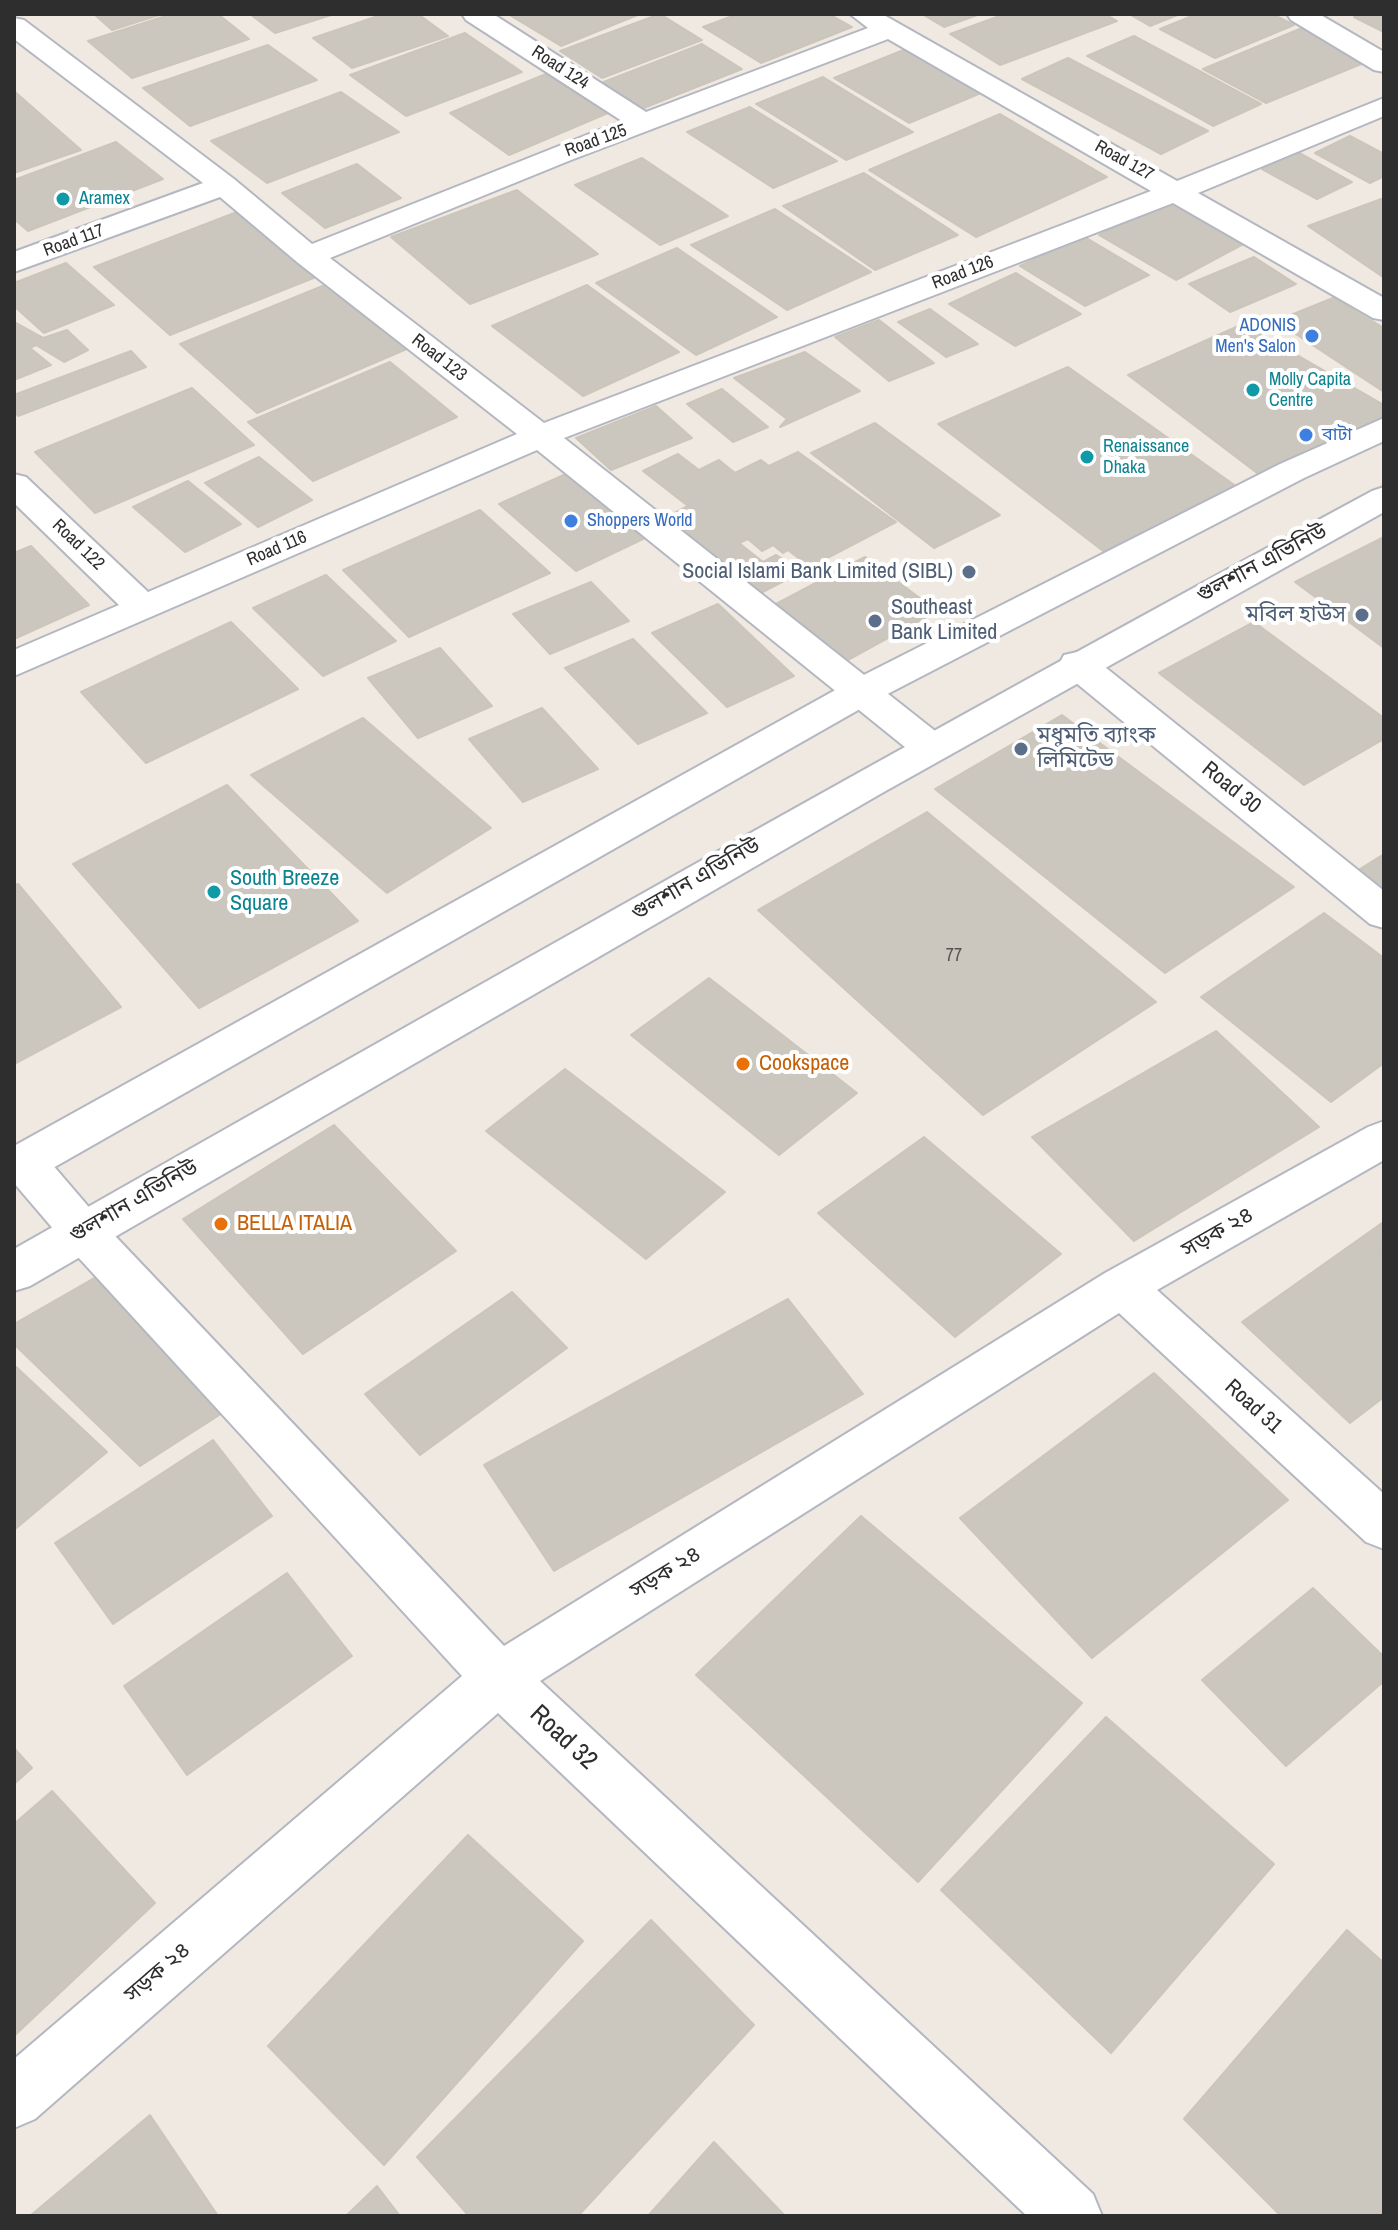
<!DOCTYPE html>
<html>
<head>
<meta charset="utf-8">
<style>
  body { margin:0 }
  #map { position:relative; width:1398px; height:2230px; overflow:hidden; background:#efe9e1; font-family:"Archivo Narrow",sans-serif }
  canvas { display:block }
  .frame { position:absolute; inset:0; border:16px solid #2e2e2e; pointer-events:none }
</style>
</head>
<body>
<div id="map">
<canvas width="1398" height="2230"></canvas>
<div class="frame"></div>
</div>
<script>
const g = document.querySelector('canvas').getContext('2d');
g.lineJoin = 'round';
function fillPath(path, color) { g.fillStyle = color; g.fill(path, 'evenodd'); }
function strokePath(path, color, width, dash) { g.strokeStyle = color; g.lineWidth = width; g.lineCap = dash ? 'butt' : 'round'; g.setLineDash(dash || []); g.stroke(path); }
function drawText(font, color, halo, rows, align = 'center') {
  g.font = font + ' "Archivo Narrow","Noto Sans Bengali",sans-serif'; g.lineWidth = 8; g.setLineDash([]); g.textBaseline = 'middle'; g.strokeStyle = halo; g.fillStyle = color; for (const [text, x, y, turn = 0] of rows) {
    g.save(); g.translate(x, y); g.rotate((+turn || 0) * Math.PI / 180); g.textAlign = isNaN(turn) ? turn : align; if (halo) g.strokeText(text, 0, 0); g.fillText(text, 0, 0); g.restore();
  }
}
const building = new Path2D(`
  M94,14H162L112,30Z
  M172,14H218L249,39L132,78L88,41Z
  M250,14H334L275,33Z
  M384,14H418L448,36L352,68L313,38Z
  M508,14H640L561,46Z
  M660,14L702,40L602,78L560,51Z
  M738,14H829L852,27L761,63L703,27Z
  M922,14H980L944,27Z
  M1005,14H1105L1117,21L1000,65L950,34Z
  M1129,14H1180L1150,26Z
  M1197,14H1272L1294,25L1215,58L1160,29Z
  M1360,14H1384V32L1354,17Z
  M1302,28L1366,62L1266,103L1203,69Z
  M465,33L522,72L406,116L350,75Z
  M1134,36L1261,104L1213,126L1087,56Z
  M702,44L742,69L641,109L601,83Z
  M268,45L317,80L190,126L143,88Z
  M906,49L981,93L909,123L834,78Z
  M1068,58L1208,131L1161,154L1022,79Z
  M546,74L608,113L509,155L450,113Z
  M823,77L913,132L846,160L756,104Z
  M14,91L81,150L14,173Z
  M341,92L399,132L267,183L211,141Z
  M750,107L837,161L773,188L687,132Z
  M1000,114L1107,177L976,237L869,170Z
  M1350,136L1384,154V176L1370,183L1315,153Z
  M116,142L163,179L28,231L14,219V180Z
  M1298,152L1352,182L1317,199L1262,169Z
  M642,158L728,216L660,245L575,185Z
  M357,164L401,198L325,228L282,193Z
  M864,173L958,235L875,270L783,206Z
  M517,190L598,254L470,304L391,237Z
  M1384,198L1383,277L1308,226Z
  M1172,199L1249,241L1176,280L1099,235Z
  M775,209L871,272L787,310L691,245Z
  M237,212L316,277L170,335L94,267Z
  M1083,236L1149,275L1085,306L1020,266Z
  M677,248L777,317L696,355L596,283Z
  M1254,257L1296,284L1230,312L1189,284Z
  M66,263L114,305L44,333L14,306V283Z
  M1016,273L1081,314L1015,346L949,304Z
  M330,283L409,348L257,413L180,344Z
  M587,285L679,352L583,396L492,326Z
  M1333,298L1384,328V392L1276,321Z
  M930,309L978,344L946,357L898,322Z
  M879,320L934,363L889,381L835,337Z
  M14,322L43,338L67,330L88,350L64,362L36,345L30,348L51,365L14,380Z
  M1243,324L1384,405V418L1265,479L1128,375Z
  M131,351L146,367L18,416L14,411V395Z
  M805,352L860,391L780,427L787,419L734,378Z
  M390,362L457,417L313,481L248,422Z
  M1068,367L1240,489L1107,554L938,424Z
  M192,388L254,445L95,513L35,452Z
  M722,389L768,427L733,442L687,404Z
  M656,406L692,438L611,470L576,438Z
  M875,423L1000,515L934,548L811,453Z
  M798,452L896,522L810,567L788,550L783,553L773,545L762,551L748,539L739,543L763,562L776,555L803,571L757,595L661,520L688,506L643,471L678,454L699,470L719,460L735,473L761,460L769,466Z
  M259,457L312,500L258,527L205,483Z
  M566,474L645,538L576,571L499,504Z
  M188,481L241,524L185,552L133,507Z
  M480,510L550,573L409,637L343,570Z
  M1384,537V648L1295,582Z
  M31,546L89,605L14,639V553Z
  M865,557L937,611L846,661L774,605Z
  M326,575L396,641L323,676L253,608Z
  M591,582L629,621L550,654L513,614Z
  M718,604L794,676L727,707L652,633Z
  M231,622L298,689L146,763L81,692Z
  M1254,622L1384,718V739L1304,785L1159,673Z
  M633,639L707,713L638,744L565,668Z
  M440,648L492,706L418,738L368,678Z
  M542,708L598,769L523,802L469,739Z
  M1062,715L1294,887L1165,973L935,789Z
  M363,718L491,828L387,893L251,775Z
  M227,785L358,921L199,1008L73,864Z
  M927,812L1156,1002L983,1115L758,910Z
  M1384,854V899L1352,874Z
  M18,884L121,1007L14,1064V886Z
  M1324,913L1384,958V1063L1331,1102L1201,997Z
  M709,978L857,1093L779,1155L631,1035Z
  M1216,1031L1319,1127L1134,1241L1032,1137Z
  M565,1069L725,1192L646,1259L486,1131Z
  M334,1125L456,1251L303,1354L183,1219Z
  M924,1137L1061,1254L955,1337L818,1213Z
  M1382,1223L1384,1397L1350,1423L1242,1322Z
  M103,1273L230,1408L140,1466L14,1344V1324Z
  M512,1292L567,1348L420,1455L365,1394Z
  M788,1299L863,1394L554,1571L484,1465Z
  M14,1365L107,1452L14,1530Z
  M1154,1373L1288,1500L1092,1658L960,1518Z
  M213,1440L272,1516L113,1624L55,1543Z
  M861,1516L1082,1703L918,1882L696,1675Z
  M287,1573L352,1656L187,1775L124,1686Z
  M1313,1588L1384,1657V1681L1286,1766L1202,1680Z
  M1106,1717L1274,1864L1111,2053L941,1890Z
  M14,1748L32,1768L14,1784Z
  M52,1791L155,1903L14,2036V1824Z
  M468,1835L583,1941L384,2165L268,2046Z
  M651,1920L754,2025L578,2216H469L417,2157Z
  M1347,1930L1384,1963V2216H1281L1184,2119Z
  M150,2115L218,2216H30Z
  M714,2142L785,2216H648Z
  M377,2186L400,2216H346Z`);
const minor = new Path2D(`
  M462,14H493L646,112L868,28L850,14H882L1177,181L1384,98V116L1198,193L1384,298V320L1373,318L1173,203L564,438L944,738L949,747L944,756L930,760L916,756L537,450L14,676V650L119,605L14,503V474L26,477L148,592L517,434L297,262L220,197L14,272V252L203,183L14,39V18L24,20L234,179L312,244L622,121L466,20ZM888,39L1151,191L544,423L330,258L571,160Z
  M1287,14H1319L1384,52V72L1374,70L1291,20Z
  M1077,652L1090,655L1384,891V928L1370,924L1064,673L1059,664L1064,655Z
  M1384,1121V1160L1157,1290L1384,1494V1549L1366,1542L1119,1313L540,1681L1093,2194L1102,2216H1027L498,1713L35,2119L14,2128V2059L462,1676L67,1245L14,1183V1147L23,1144L39,1149L99,1219L504,1646L1105,1273L1368,1127Z`);
const secondary = new Path2D(`
  M1384,418V441L1304,478L874,701L30,1181L14,1186V1146L848,683L1280,464Z
  M1384,487V512L882,793L30,1286L14,1291V1249C465,993 916,737 1372,491Z`);
const markers = [
  [63,199,8,"#0f9aa8"],
  [1312,336,8,"#3f7fe0"],
  [1253,390,8,"#0f9aa8"],
  [1306,435,8,"#3f7fe0"],
  [1087,457,8,"#0f9aa8"],
  [571,521,8,"#3f7fe0"],
  [969,572,8,"#5c6f8a"],
  [1362,615,8,"#5c6f8a"],
  [875,621,8,"#5c6f8a"],
  [1021,749,8,"#5c6f8a"],
  [214,892,8,"#0f9aa8"],
  [743,1064,8,"#e8710a"],
  [221,1224,8,"#e8710a"]
];
const farStreetnames = [
  ["Road 124",560,68,33],
  ["Road 125",596,141,-20],
  ["Road 127",1124,161,29],
  ["Road 117",74,241,-20],
  ["Road 126",963,273,-21],
  ["Road 123",439,358,38],
  ["Road 122",78,545,44],
  ["Road 116",277,549,-23]
];
const farCulturenames = [
  ["Aramex",79,199],
  ["Molly Capita",1269,380],
  ["Centre",1269,401],
  ["Renaissance",1103,447],
  ["Dhaka",1103,468]
];
const farShopnames = [
  ["ADONIS",1296,326,"right"],
  ["Men's Salon",1296,347,"right"],
  ["বাটা",1322,435],
  ["Shoppers World",587,521]
];
const numberNames = [
  ["77",954,956]
];
const streetNames = [
  ["গুলশান এভিনিউ",1262,564,-28],
  ["Road 30",1231,788,39],
  ["গুলশান এভিনিউ",696,880,-30],
  ["গুলশান এভিনিউ",134,1202,-30],
  ["সড়ক ২৪",1218,1233,-30],
  ["Road 31",1253,1407,42],
  ["সড়ক ২৪",666,1573,-32],
  ["সড়ক ২৪",158,1973,-41]
];
const serviceNames = [
  ["Social Islami Bank Limited (SIBL)",953,572],
  ["Southeast",891,608,"left"],
  ["Bank Limited",891,633,"left"],
  ["মবিল হাউস",1346,615],
  ["মধুমতি ব্যাংক",1037,736,"left"],
  ["লিমিটেড",1037,761,"left"]
];
const cultureNames = [
  ["South Breeze",230,879],
  ["Square",230,904]
];
const foodNames = [
  ["Cookspace",759,1064],
  ["BELLA ITALIA",237,1224]
];
const nearStreetnames = [
  ["Road 32",563,1738,43]
];
fillPath(building, '#cbc7bf');
strokePath(building, '#cbc5ba', 2);
strokePath(minor, '#b4b7c1', 4);
strokePath(secondary, '#b4b7c1', 4);
fillPath(minor, '#fff');
fillPath(secondary, '#fff');
for (const [x, y, r, color] of markers) { const dot = new Path2D(); dot.arc(x, y, r, 0, 2 * Math.PI); g.fillStyle = color; g.fill(dot); strokePath(dot, '#fff', 3); }
drawText('18px', '#2e2e2e', '#fff', farStreetnames);
drawText('18px', '#0d838f', '#fff', farCulturenames, 'left');
drawText('18px', '#366cbe', '#fff', farShopnames, 'left');
drawText('18px', '#555452', null, numberNames);
drawText('22px', '#2e2e2e', '#fff', streetNames);
drawText('22px', '#4e5e75', '#fff', serviceNames, 'right');
drawText('22px', '#0d838f', '#fff', cultureNames, 'left');
drawText('22px', '#c56008', '#fff', foodNames, 'left');
drawText('26px', '#2e2e2e', '#fff', nearStreetnames);
</script>
</body>
</html>
